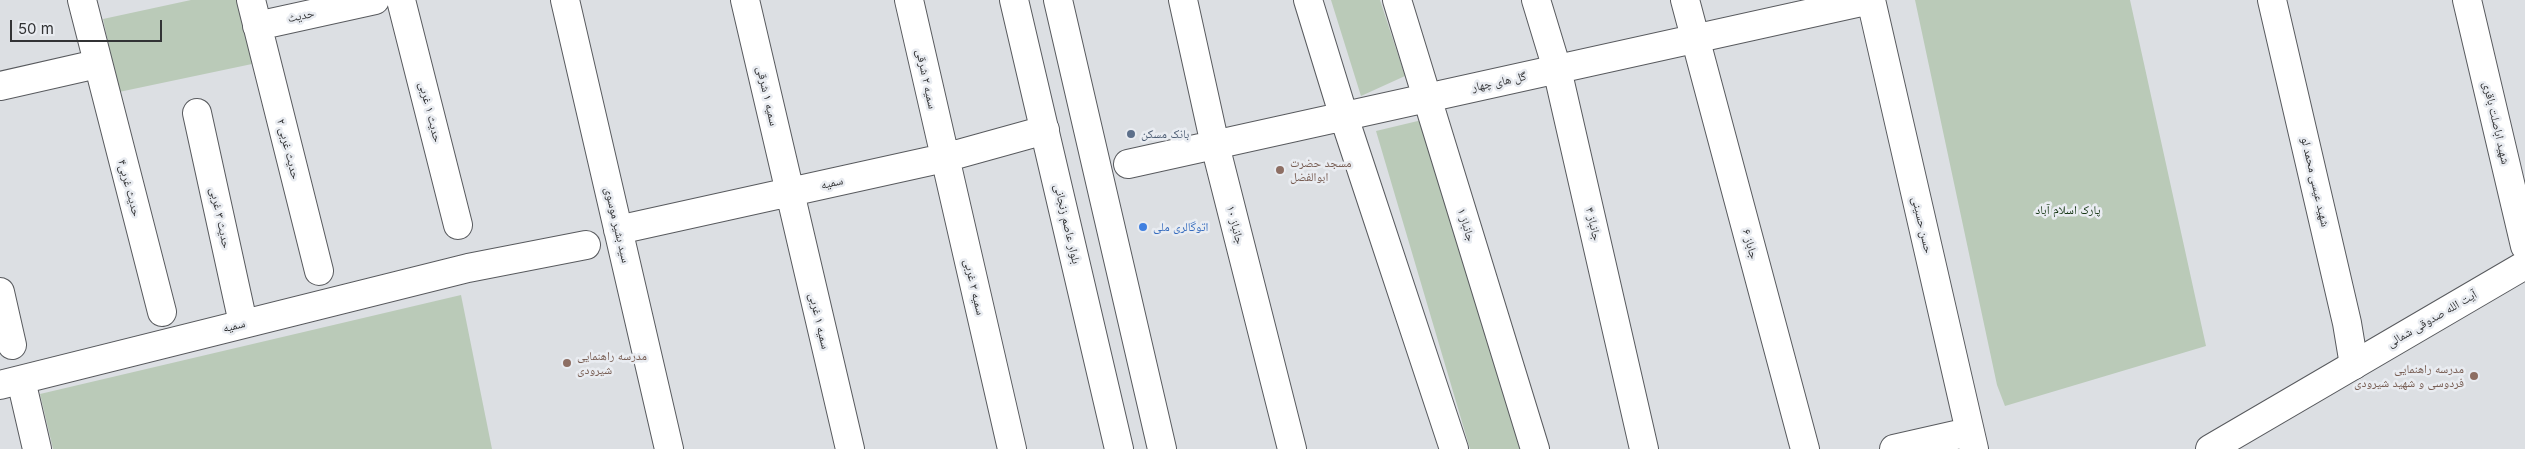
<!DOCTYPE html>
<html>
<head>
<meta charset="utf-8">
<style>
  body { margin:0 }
  #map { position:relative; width:2525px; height:449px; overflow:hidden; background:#dcdfe3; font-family:Inter,sans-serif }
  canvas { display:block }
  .scale { position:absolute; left:10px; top:20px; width:152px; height:22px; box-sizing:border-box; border:2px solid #323335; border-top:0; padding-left:6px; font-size:15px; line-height:18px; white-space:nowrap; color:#323335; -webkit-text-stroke:4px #e9ecf1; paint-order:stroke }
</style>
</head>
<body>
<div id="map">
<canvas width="2525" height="449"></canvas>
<div class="scale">50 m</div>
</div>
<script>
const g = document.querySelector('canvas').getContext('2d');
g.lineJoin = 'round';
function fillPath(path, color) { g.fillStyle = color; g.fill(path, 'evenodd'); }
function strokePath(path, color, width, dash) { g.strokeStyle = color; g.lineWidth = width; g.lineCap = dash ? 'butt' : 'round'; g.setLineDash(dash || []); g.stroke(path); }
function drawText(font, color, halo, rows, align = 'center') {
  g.font = font + ' Inter,"Noto Naskh Arabic",sans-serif'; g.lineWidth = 5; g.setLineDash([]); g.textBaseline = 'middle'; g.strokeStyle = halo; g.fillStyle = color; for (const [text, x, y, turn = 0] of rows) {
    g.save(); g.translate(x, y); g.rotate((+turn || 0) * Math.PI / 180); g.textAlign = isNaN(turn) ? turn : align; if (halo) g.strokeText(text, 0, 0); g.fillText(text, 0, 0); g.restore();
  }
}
const green = new Path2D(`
  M191,0H238L252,64L119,92L103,19Z
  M1331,0H1380L1405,76L1361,96Z
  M1915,0H2130L2206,346L2005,406L1997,385Z
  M1422,120L1527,449H1470L1376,131Z
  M461,295L492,449H53L40,394Z`);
const minor = new Path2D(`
  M82,0L162,312
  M251,0L319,271
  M401,0L458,225
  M565,0L669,449
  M745,0L850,449
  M909,0L1012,449
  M1183,0L1215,145L1292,449
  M1308,0L1344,117L1454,449
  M1397,0L1535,449
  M1536,0L1557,69L1644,449
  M1685,0L1805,449
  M1871,0L1974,449
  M2272,0L2347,323L2354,365
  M2467,0L2525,246
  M257,26L375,0
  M0,86L97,64
  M197,113L243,323
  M1128,164L1870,0
  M618,230L944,158L1045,130
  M0,292L12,345
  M21,380L37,449
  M0,385L468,268L586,245
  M1894,449L1969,432`);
const major = new Path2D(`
  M1014,0L1119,449
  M1058,0L1162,449
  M2210,449L2525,265`);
const markers = [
  [1131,134,5,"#5c6f8a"],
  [1280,170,5,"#8d6e63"],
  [1143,227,5,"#3f7fe0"],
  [567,363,5,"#8d6e63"],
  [2474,376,5,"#8d6e63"]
];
const streetNames = [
  ["حدیث",301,16,-12],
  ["سمیه ۲ شرقی",926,79,78],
  ["گل های چهار",1499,82,-12],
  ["سمیه ۱ شرقی",767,96,77],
  ["حدیث ۱ غربی",430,112,76],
  ["شهید اباصلت باقری",2496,123,77],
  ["حدیث غربی ۲",288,149,76],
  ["شهید عیسی محمد لو",2315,182,77],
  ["سمیه",832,183,-12],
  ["حدیث غربی۴",129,188,75],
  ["حدیث ۳ غربی",220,218,78],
  ["بلوار عاصم زنجانی",1067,224,77],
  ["جانباز ۴",1593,224,77],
  ["سید بشیر موسوی",617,225,77],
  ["جانباز ۱۰",1235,225,76],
  ["جانباز ۱",1466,225,73],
  ["حسن حسینی",1922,225,77],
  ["جاباز ۶",1750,244,75],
  ["سمیه ۲ غربی",974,287,77],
  ["آیت الله صدوقی شمالی",2432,319,-30],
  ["سمیه ۱ غربی",819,321,77],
  ["سمیه",234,326,-14]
];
const serviceNames = [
  ["بانک مسکن",1141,134]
];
const educationNames = [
  ["مسجد حضرت",1290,163],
  ["ابوالفضل",1290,177],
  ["مدرسه راهنمایی",577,356],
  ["شیرودی",577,370],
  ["مدرسه راهنمایی",2464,369,"right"],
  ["فردوسی و شهید شیرودی",2464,383,"right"]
];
const parkNames = [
  ["پارک اسلام آباد",2068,210]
];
const shopNames = [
  ["اتوگالری ملی",1153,227]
];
fillPath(green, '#bacab8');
strokePath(minor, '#585a5e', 30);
strokePath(major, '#585a5e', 30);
strokePath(minor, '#fff', 28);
strokePath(major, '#fff', 28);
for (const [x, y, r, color] of markers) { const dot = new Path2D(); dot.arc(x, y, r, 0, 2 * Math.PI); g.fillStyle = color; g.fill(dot); strokePath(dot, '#e9ecf1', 2); }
drawText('12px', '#323335', '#e9ecf1', streetNames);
drawText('12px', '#4e5e75', '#e9ecf1', serviceNames, 'left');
drawText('12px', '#785e54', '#e9ecf1', educationNames, 'left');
drawText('12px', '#163714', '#e9ecf1', parkNames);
drawText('12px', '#366cbe', '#e9ecf1', shopNames, 'left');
</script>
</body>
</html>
